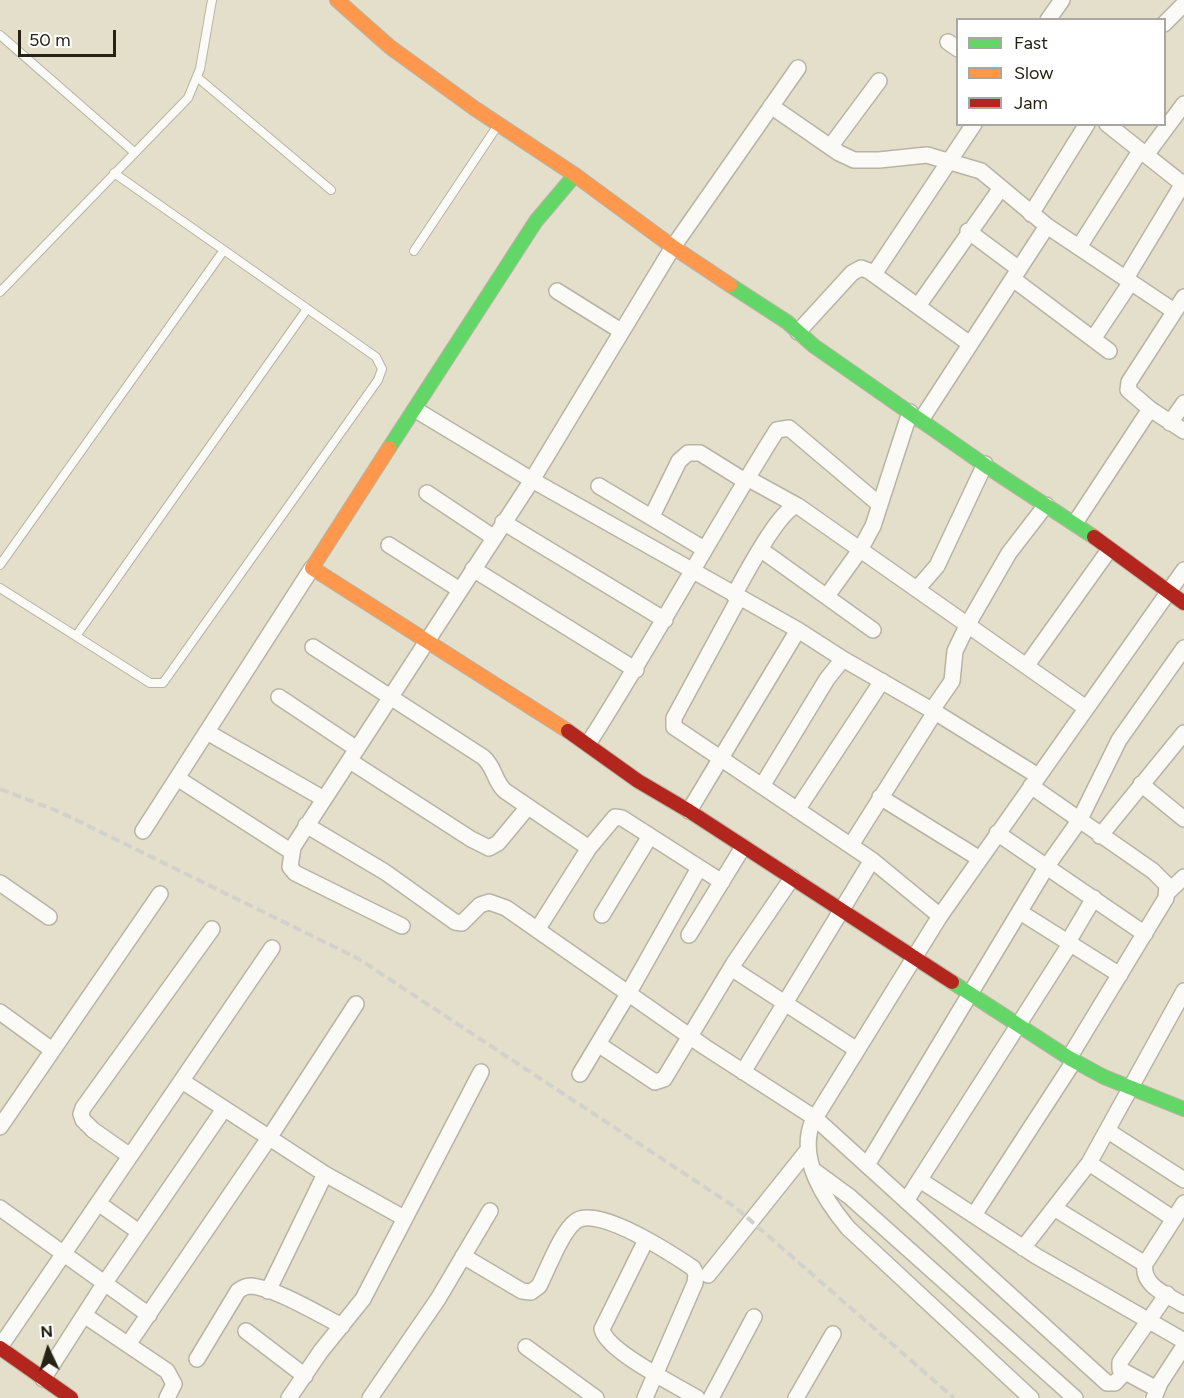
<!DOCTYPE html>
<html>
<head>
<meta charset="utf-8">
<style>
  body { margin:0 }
  #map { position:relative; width:1184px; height:1398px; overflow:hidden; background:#e4dfca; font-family:Figtree,sans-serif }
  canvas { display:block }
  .legend { position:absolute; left:956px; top:18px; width:210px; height:108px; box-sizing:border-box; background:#fff; border:2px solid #a8a7a1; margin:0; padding:8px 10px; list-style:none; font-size:18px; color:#262315 }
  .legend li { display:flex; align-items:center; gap:12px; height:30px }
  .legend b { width:30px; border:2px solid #a8a7a1 }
  .north { position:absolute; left:18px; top:1320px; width:60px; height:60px; -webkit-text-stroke:4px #fff; paint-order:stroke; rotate:356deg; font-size:16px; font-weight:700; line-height:24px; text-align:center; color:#262315 }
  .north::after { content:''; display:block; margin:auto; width:21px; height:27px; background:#262315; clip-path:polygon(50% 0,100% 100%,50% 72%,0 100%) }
  .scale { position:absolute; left:18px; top:30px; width:98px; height:27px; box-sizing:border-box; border:3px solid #262315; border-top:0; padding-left:8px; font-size:18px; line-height:21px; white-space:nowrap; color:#262315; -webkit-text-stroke:4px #fff; paint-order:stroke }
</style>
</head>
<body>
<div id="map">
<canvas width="1184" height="1398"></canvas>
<ul class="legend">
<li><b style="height:8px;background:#63d668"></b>Fast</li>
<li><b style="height:8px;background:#ff974d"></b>Slow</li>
<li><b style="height:8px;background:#b3261e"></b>Jam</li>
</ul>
<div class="north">N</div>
<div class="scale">50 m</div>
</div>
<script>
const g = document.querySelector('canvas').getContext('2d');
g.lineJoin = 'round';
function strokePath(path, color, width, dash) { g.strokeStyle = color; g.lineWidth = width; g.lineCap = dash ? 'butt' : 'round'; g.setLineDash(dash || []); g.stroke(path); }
const lane = new Path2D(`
  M0,35L134,152
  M197,77L331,190
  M414,251L498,125
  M0,292L188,98L200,69L212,0
  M0,565L224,250
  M0,588L150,683H163L378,380L382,369L376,357L114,173
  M76,636L307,309`);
const street = new Path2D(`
  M1048,20L1062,0
  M1164,24L1184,4
  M948,42L958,49
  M771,106L839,153L854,160H879L927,155L981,171L1047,226L1174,311
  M1107,124L1184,185
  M830,147L879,81
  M1146,155L1184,104
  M1031,214L1087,124
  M968,231L1019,269
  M1079,247L1140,151
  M874,274L974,124
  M1126,278L1184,182
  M1013,279L1109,351
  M557,291L621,331
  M1184,297L1129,382L1128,390L1150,409L1184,431
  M918,306L1001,188
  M798,332L852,273L861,268L869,271L970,344
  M1093,339L1131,282
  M416,410L532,480L798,630L843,659L827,679L762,786
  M921,420L1047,226
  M1170,423L1184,403
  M747,478L796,505
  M599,486L704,549
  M427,493L493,537
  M652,516L679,461L688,453H700L745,481
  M503,522L665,620
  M1075,523L1150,409
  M389,545L460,590
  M760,549L873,630
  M473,569L636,670
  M917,589L937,566L985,464
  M734,595C743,579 782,504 798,506L1086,708
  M827,596L860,550L873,526L910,412
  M739,598L674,718V727L872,860L743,1072
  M313,647L483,757C495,767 494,781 505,791L589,848
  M843,659L935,712L1038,776
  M1027,665L1109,550
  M279,697L357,749
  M932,710L952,681L955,651L968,624L1009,553L1046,505
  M207,732L324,799
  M588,744C654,641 712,533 777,430L789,428L880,505
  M350,761L471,839L489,848L498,843L528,807
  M177,778L292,852
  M1141,784L1184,819
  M1031,786L1153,871L1167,885L1166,898L1069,1058
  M880,797L980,859
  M797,810L882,681
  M689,811L798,630
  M306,825L385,872L455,922L462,923L480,905L489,902L506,908L705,1047L815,1118L1107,1383H1115L1125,1372L1157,1389
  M143,831L312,568
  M997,833L1145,934
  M1100,836L1184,733
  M851,845L935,712
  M872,860L940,916
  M0,883L49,917
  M1168,892L1184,877
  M1020,912L1120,975
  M602,915L650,836
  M402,926L295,873L290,867L293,847L532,480L673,247L798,68
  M537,930L589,848L615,817L622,818L722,882
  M689,935L743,847
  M1068,942L1094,898
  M731,968L857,1050
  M0,1012L52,1050
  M598,1044L655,1082L664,1079L734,963L792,878
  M580,1074L628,994L699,868
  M182,1081L325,1174L404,1218
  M0,1127L160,894
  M1108,1131L1184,1180
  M130,1156L93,1130L83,1120L81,1114L83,1108L212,929
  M1089,1163L1174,1219
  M867,1165L1047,866L1079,821L1119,740L1184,648
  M816,1172L850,1197L1075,1398
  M920,1180L1036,1256L1184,1341
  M906,1201L1070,944
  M98,1203L139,1232
  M1184,1203L1145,1264C1141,1286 1168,1295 1184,1305
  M0,1208L149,1315
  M1054,1208L1145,1264
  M974,1215L1074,1061
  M646,1240L602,1329C606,1351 676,1385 697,1398
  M1023,1248L1089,1163L1184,991
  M463,1256L522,1291L531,1292L539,1286C548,1269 561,1232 576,1221C598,1205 672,1254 693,1268L696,1274L695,1283L645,1398
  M708,1275L807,1151
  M268,1291L325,1174
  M84,1315L167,1371L174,1384L167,1398
  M246,1331L305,1376
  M129,1343L269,1138L356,1004
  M0,1347L272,948
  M526,1347L596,1398
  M197,1359L238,1291C242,1288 245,1286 250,1286C274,1287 320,1315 342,1326
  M1125,1372L1120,1369V1362L1167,1294
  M43,1379L104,1284L224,1109
  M289,1398L321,1351L363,1299L481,1072
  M370,1398L438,1299L490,1211
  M711,1398L754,1317
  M796,1398L833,1334
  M1031,1398L848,1228C825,1200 798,1160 812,1123L940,916L1184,570
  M1154,1398L1160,1383L1184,1346`);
const fast = new Path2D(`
  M730,285L787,322L814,346L989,468L1094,537
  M389,448L536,221L575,175
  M952,982L1069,1058L1104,1077L1184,1109`);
const slow = new Path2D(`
  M337,0L390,47L474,108L575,175L673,247L730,285
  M389,448L312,568L568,731`);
const jam = new Path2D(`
  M1094,537L1184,603
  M568,731L638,781L689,811L952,982
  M0,1348L71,1398`);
const rail = new Path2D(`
  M0,789L60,812L359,959L735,1207L954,1398`);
strokePath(lane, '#b8b4a4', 10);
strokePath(street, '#b8b4a4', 18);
strokePath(fast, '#b8b4a4', 16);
strokePath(slow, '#b8b4a4', 16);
strokePath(jam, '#b8b4a4', 16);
strokePath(lane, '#fbfaf7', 8);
strokePath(street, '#fbfaf7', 15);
strokePath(fast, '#63d668', 14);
strokePath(slow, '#ff974d', 14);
strokePath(jam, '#b3261e', 14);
strokePath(rail, '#d3d1cb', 4, [9, 4.5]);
</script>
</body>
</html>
